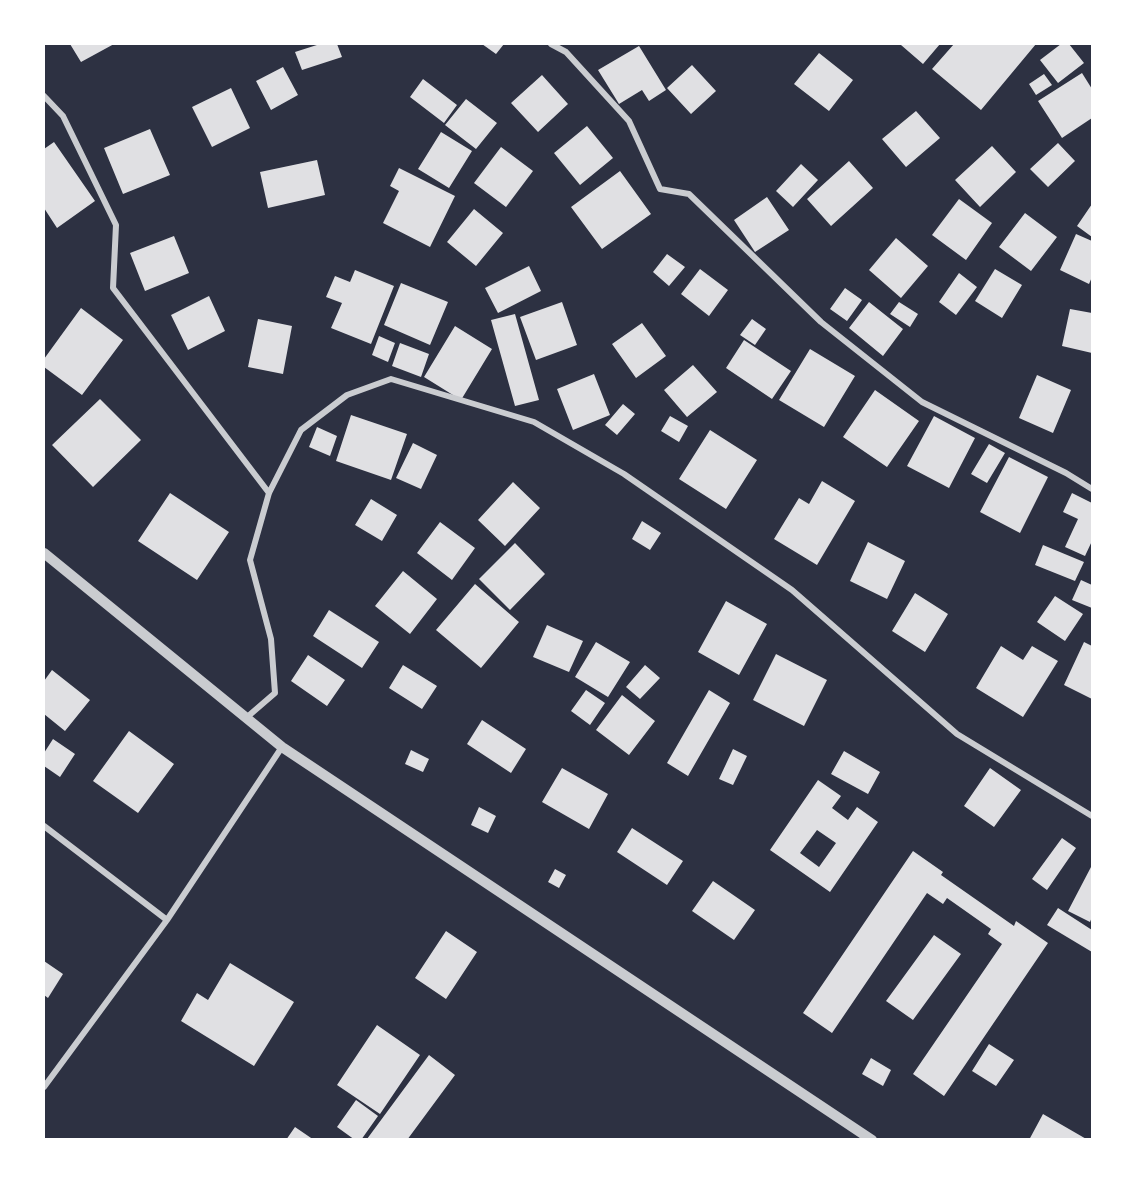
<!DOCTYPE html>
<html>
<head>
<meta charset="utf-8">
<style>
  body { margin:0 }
  #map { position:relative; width:1136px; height:1183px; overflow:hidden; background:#2d3142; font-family:Barlow,sans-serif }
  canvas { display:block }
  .frame { position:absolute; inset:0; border:45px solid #fff; pointer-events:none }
</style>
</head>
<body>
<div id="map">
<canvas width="1136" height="1183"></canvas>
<div class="frame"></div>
</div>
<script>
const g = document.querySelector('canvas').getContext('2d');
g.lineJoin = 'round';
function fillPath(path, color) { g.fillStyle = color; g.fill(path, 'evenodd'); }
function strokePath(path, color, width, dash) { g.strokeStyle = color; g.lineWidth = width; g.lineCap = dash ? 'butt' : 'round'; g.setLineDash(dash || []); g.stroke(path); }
const building = new Path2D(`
  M70,44H114L81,62Z
  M320,44H337L342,57L302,70L295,52Z
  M482,44H504L496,54Z
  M902,44H940L923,64L901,45Z
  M954,44H1036L981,110L932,69Z
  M1061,44H1069L1084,63L1058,83L1040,60Z
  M639,46L666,90L649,101L642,90L619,104L598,70Z
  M819,53L853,80L829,111L794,84Z
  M692,65L716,91L691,114L667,88Z
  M283,67L298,95L271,110L256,81Z
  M1082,73L1092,89V118L1062,138L1038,101Z
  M1044,74L1052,85L1036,95L1029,84Z
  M542,75L568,104L538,132L511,103Z
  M423,79L457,105L444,123L410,97Z
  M231,88L250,128L212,147L192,107Z
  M466,99L497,123L476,149L445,125Z
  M916,111L940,138L906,167L882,139Z
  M587,126L613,158L580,185L554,153Z
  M150,129L170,175L123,194L104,148Z
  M441,132L472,151L449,188L418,169Z
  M54,142L95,201L57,228L44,208V149Z
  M1058,143L1075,161L1048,187L1030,169Z
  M992,146L1016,172L980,207L955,180Z
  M501,147L533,171L506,207L474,183Z
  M317,160L325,195L268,208L260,172Z
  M849,161L873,188L831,226L807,199Z
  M801,164L818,180L793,207L776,191Z
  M399,168L455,196L430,247L383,223L399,191L390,186Z
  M620,171L651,214L602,249L571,207Z
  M767,197L789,230L755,252L734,220Z
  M959,199L992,223L966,260L932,235Z
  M1092,204V237L1077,226Z
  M474,209L503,233L476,266L447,242Z
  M1025,213L1057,237L1031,271L999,247Z
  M1076,234L1092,241V277L1089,284L1060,270Z
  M174,236L189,273L145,291L130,253Z
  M896,238L928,266L901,298L869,270Z
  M667,254L685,267L669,286L653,272Z
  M529,266L541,291L498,313L485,288Z
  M700,269L728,290L709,316L681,294Z
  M995,269L1022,285L1002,318L975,301Z
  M355,270L394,286L371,344L331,328L342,303L326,297L335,276L350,282Z
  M959,273L977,287L956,315L939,302Z
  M401,283L448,302L430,345L384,325Z
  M845,288L862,300L847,321L830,309Z
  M209,296L225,331L188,350L171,315Z
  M562,302L577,345L536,360L520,317Z
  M869,302L903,329L883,356L849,328Z
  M899,302L918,314L910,327L890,314Z
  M81,308L123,340L82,395L44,367V359Z
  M1070,309L1092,313V353L1062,346Z
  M515,314L539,400L515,406L491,320Z
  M258,319L292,326L283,374L248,367Z
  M752,319L766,329L755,345L740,335Z
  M642,323L666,356L636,378L612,344Z
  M455,326L492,349L461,400L424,377Z
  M379,336L395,343L388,362L372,355Z
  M744,340L791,371L772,399L726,368Z
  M400,343L429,354L421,377L392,366Z
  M810,349L855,376L824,427L779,400Z
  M693,365L717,392L687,417L664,390Z
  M594,374L610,415L573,430L557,389Z
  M1037,375L1071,390L1053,433L1019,418Z
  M875,390L919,421L887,467L843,437Z
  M100,399L141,440L93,487L52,445Z
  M623,404L635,414L617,435L605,425Z
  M351,415L407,434L391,480L336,461Z
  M670,416L688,426L679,442L661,431Z
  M934,416L975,438L949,488L907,466Z
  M317,427L337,436L330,456L309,447Z
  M710,430L757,460L726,509L679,479Z
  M413,443L437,455L421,489L396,478Z
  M989,444L1005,453L987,483L971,474Z
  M1009,457L1048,477L1020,533L980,512Z
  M822,481L855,501L817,565L774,539L799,498L809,504Z
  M513,482L540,508L505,546L478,520Z
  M170,493L229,532L197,580L138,541Z
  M1072,493L1092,503V541L1085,556L1065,547L1078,519L1063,512Z
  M371,499L397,515L382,541L355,525Z
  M642,521L661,533L650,550L632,539Z
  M440,522L475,548L452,580L417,553Z
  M868,542L905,561L887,599L850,581Z
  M515,543L545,574L510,610L479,579Z
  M1043,545L1084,562L1075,581L1035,565Z
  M403,571L437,599L410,634L375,606Z
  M1081,580L1092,585V608L1072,600Z
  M475,584L519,622L481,668L436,630Z
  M915,593L948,614L925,652L892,631Z
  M1055,596L1083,614L1065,641L1037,622Z
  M726,601L767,624L739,675L698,652Z
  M329,610L379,642L362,668L313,636Z
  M547,625L583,641L569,672L533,657Z
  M596,642L630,662L608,697L575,677Z
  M1084,642L1092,646V699L1064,685Z
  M1001,646L1023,660L1032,646L1058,661L1023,717L976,688Z
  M776,654L827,680L804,726L753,700Z
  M308,655L345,680L327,706L291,681Z
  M403,665L437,686L422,709L389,688Z
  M645,665L660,678L640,699L626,687Z
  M52,670L90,700L65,731L44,714V681Z
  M586,690L605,703L590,725L571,711Z
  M709,690L730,703L688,776L667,763Z
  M622,695L655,721L629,755L596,730Z
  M482,720L526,749L511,773L467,744Z
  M129,731L174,764L138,813L93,781Z
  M53,739L75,754L60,777L44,766V753Z
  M733,749L747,756L733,785L719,779Z
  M411,750L429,759L423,772L405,764Z
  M844,751L880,772L868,794L831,774Z
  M562,768L608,794L589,829L542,802Z
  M990,768L1021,790L994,827L964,806Z
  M818,780L841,796L832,808L848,820L857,807L878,822L830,892L770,850ZM817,830L836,843L819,867L800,853Z
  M479,807L496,816L488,833L471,825Z
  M632,828L683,861L667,885L617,852Z
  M1062,838L1076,848L1047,890L1032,879Z
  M913,851L943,872L941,875L1014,926L1016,921L1048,943L944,1096L913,1074L1002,944L988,934L991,929L947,898L943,904L927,893L832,1033L803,1013Z
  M1091,867L1092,868V917L1090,922L1068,911Z
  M555,869L566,875L559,888L548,882Z
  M713,881L755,910L734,940L692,911Z
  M1058,908L1092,930V952L1047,925Z
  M446,931L477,952L446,999L415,978Z
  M934,935L961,954L913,1020L886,1001Z
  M44,961L63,974L48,998L44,995Z
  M230,963L294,1002L254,1066L181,1021L197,993L208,1000Z
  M377,1025L420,1055L380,1114L337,1085Z
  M989,1044L1014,1060L996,1086L972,1071Z
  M429,1055L455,1075L407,1140H368L367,1139Z
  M871,1058L891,1070L883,1086L862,1074Z
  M356,1100L378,1116L361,1140H355L337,1127Z
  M1043,1114L1088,1140H1029Z
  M295,1127L314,1140H286Z`);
const minor = new Path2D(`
  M551,44L566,52L629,121L660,189L689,194L821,322L922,402L1066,473L1092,489
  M44,96L63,116L116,225L113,288L269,493
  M246,718L275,693L271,639L250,560L269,493L301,430L347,395L391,379L534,422L624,474L792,590L957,734L1092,816
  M44,826L167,920
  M44,1087L167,920L282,747`);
const tertiary = new Path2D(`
  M44,553L282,747L872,1140`);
fillPath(building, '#e0e0e3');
strokePath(minor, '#caccd0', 6);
strokePath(tertiary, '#caccd0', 10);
</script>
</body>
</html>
